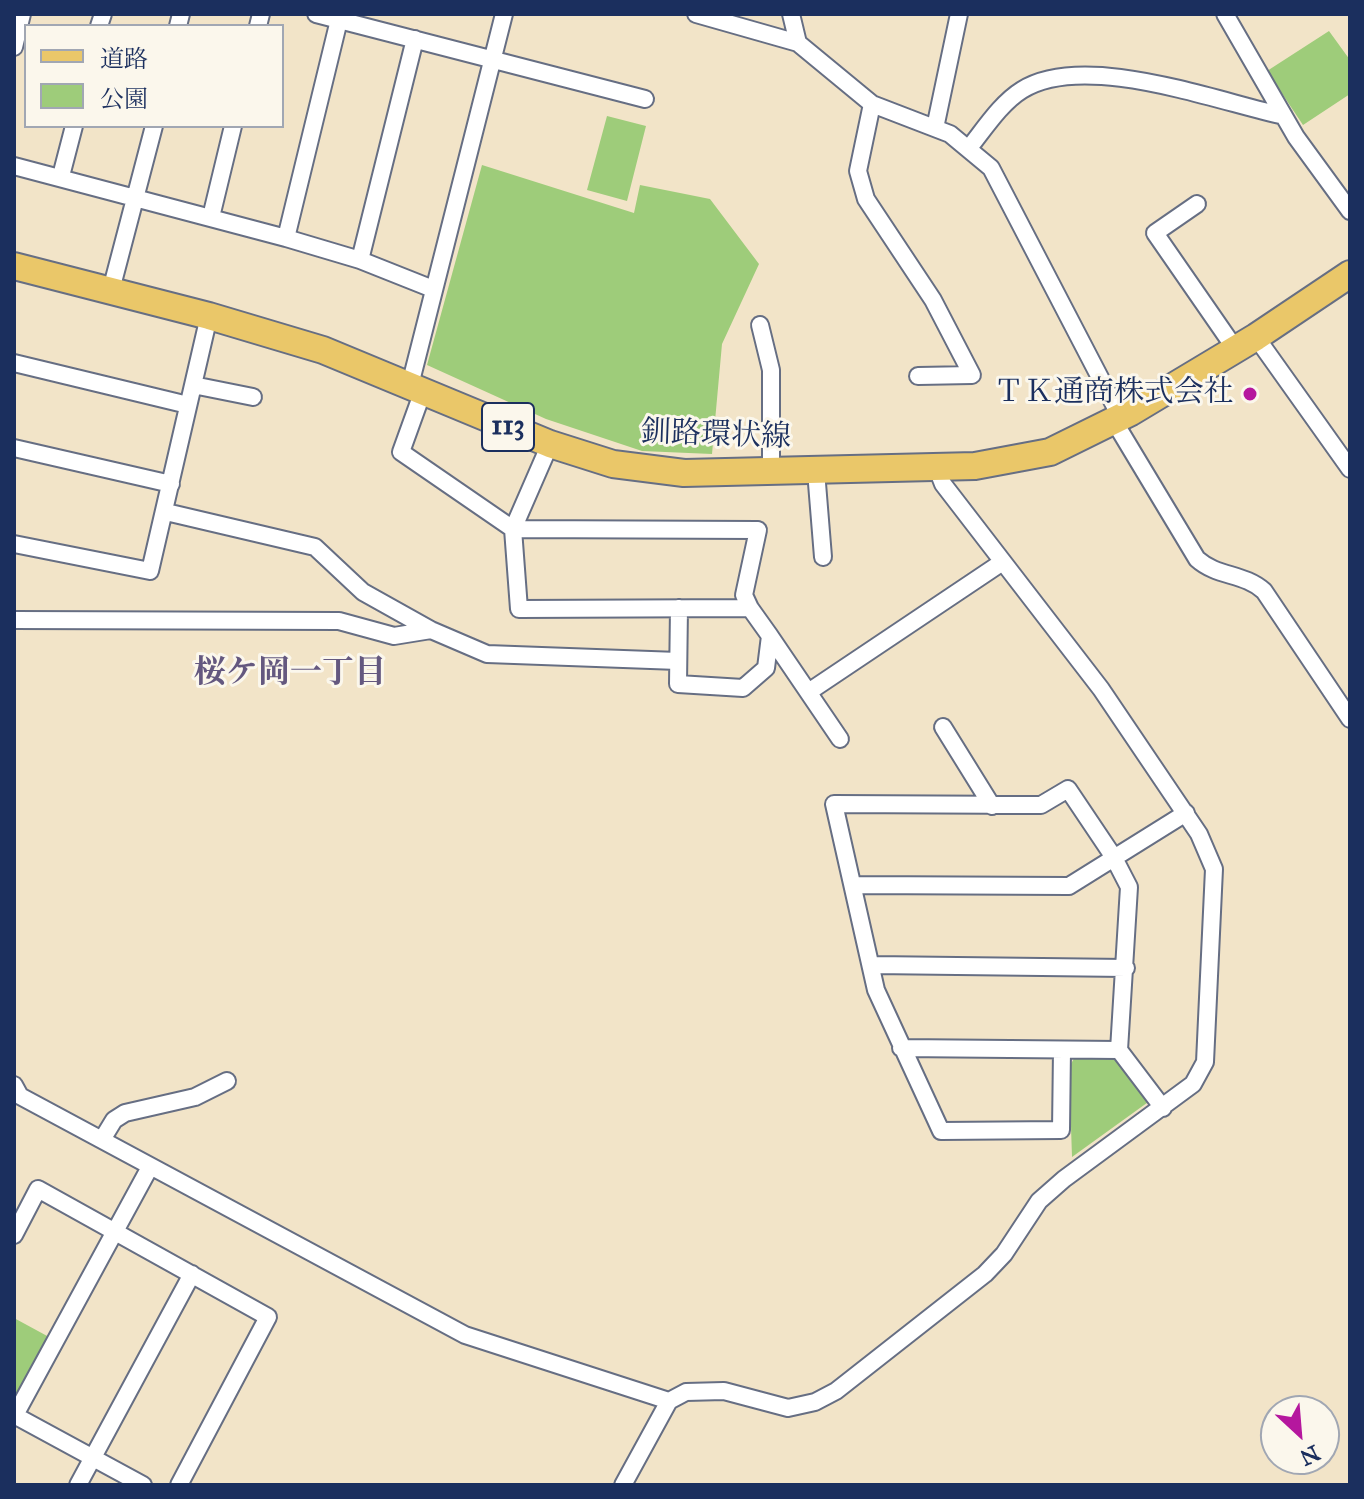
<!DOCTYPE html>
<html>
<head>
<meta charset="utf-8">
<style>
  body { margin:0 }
  #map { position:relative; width:1364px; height:1499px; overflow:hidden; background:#f2e4c8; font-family:"IM FELL Great Primer","Noto Serif JP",serif }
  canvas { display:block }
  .frame { position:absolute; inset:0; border:16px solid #1b2f5e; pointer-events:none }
  .legend { position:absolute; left:24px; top:24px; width:260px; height:104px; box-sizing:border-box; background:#fbf7ec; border:2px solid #a1a7b3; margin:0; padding:10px 14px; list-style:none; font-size:24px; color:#1b2f5e }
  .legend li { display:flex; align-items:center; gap:16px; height:40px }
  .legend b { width:40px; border:2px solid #a1a7b3 }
  .north { position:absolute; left:1260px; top:1395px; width:80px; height:80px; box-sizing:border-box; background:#fbf7ec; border:2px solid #a1a7b3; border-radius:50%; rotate:154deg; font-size:22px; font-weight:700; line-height:32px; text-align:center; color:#1b2f5e }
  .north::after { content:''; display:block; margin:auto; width:28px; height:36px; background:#b5179e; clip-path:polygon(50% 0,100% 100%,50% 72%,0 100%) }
</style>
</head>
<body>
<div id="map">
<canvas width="1364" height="1499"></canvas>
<div class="frame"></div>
<ul class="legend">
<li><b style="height:10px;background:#eac769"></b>道路</li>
<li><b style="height:22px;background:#9ecc7a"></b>公園</li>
</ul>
<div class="north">N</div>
</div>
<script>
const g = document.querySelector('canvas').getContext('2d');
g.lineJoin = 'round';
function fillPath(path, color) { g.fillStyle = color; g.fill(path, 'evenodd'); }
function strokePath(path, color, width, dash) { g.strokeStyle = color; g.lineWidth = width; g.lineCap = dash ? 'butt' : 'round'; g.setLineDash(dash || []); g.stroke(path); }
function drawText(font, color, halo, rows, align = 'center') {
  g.font = font + ' "IM FELL Great Primer","Noto Serif JP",serif'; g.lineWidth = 6; g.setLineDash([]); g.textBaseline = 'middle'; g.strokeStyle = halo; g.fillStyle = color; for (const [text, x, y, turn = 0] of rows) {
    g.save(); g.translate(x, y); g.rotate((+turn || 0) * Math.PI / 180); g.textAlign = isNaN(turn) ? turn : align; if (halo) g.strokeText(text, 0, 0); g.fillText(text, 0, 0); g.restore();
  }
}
const green = new Path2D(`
  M1329,31L1350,60V94L1303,125L1267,71Z
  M607,116L646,126L627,201L587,190Z
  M482,165L634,213L640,185L710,199L759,264L722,344L712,454L642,451L546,419L427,365Z
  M1118,1056L1151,1100L1072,1157L1069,1067L1075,1057Z
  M14,1318L49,1337L14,1399Z`);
const street = new Path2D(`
  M316,14L645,99
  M696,14L798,43
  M791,14L798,43L872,104L950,134L991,168L1121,418
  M1225,14L1296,137L1350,211
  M99,26L103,14
  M178,26L181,14
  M258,26L261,14
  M14,47L22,14
  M872,104L858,171L866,199L933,300L972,375L918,376
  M935,128L959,14
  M969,148C985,128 1001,103 1022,90C1084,51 1215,101 1284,116
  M14,166L286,238L360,260L433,289
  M61,176L74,126
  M1197,204L1155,233L1236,350
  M211,217L233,126
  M286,238L339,20
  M360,260L415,39
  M111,290L154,126
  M760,325L771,370V472
  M1256,337L1350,469
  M14,363L188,405
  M193,385L253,397
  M410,385L504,14
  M423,391L401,452L513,529L519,609L750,608L744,595L758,530L513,529L550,444
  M1114,421L1197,559C1217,577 1244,573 1264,591L1350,719
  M14,448L171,484
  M816,471L823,557
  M166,512L315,547L363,592L431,630L487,654L678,661
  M14,544L150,571L209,316
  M679,608L678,684L743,688L766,668L770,636L750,608
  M14,620L339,621L394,636L431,630
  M770,636L840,739
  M810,691L1001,563
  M943,727L992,806
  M853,885L1069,886L1186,813
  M873,965L1126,968
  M901,1048L1119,1050L1129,887L1113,856L1068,789L1041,805L834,804L876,990L941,1131L1061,1130L1062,1050
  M1119,1050L1163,1108
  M14,1085L20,1096L465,1335L669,1401
  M103,1138L114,1120L125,1113L195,1097L227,1081
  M14,1235L38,1189L268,1317L179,1485
  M14,1415L143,1485
  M14,1417L150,1167
  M78,1485L192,1274
  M623,1485L669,1401L686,1392L724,1391L788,1408L815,1402L836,1391L985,1274L1004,1254L1039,1201L1064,1179L1193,1084L1205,1062L1214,869L1199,834L1101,689L943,484L936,466`);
const primary = new Path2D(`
  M14,266L209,316L323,350L550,444L613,464L684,473L975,466L1050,452L1131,412L1256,337L1350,274`);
const markers = [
  [1250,394,8,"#b5179e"]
];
const shields = [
  [508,427,52]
];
const shieldNames = [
  ["113",508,427]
];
const poiNames = [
  ["ＴＫ通商株式会社",1234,394]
];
const streetNames = [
  ["釧路環状線",716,436,2]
];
const neighbourhoodNames = [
  ["桜ケ岡一丁目",290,674]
];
fillPath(green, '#9ecc7a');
strokePath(street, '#666e83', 20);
strokePath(primary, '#666e83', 30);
strokePath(street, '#fff', 16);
strokePath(primary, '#eac769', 26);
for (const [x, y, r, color] of markers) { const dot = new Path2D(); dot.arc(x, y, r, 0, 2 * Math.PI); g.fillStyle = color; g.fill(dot); strokePath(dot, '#fbf7ec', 3); }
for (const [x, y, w] of shields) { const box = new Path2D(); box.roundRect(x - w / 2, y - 24, w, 48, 6); g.fillStyle = '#fbf7ec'; g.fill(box); strokePath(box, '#1b2f5e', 2); }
drawText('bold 28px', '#1b2f5e', null, shieldNames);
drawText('30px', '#1b2f5e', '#fbf7ec', poiNames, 'right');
drawText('30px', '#1b2f5e', '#fbf7ec', streetNames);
drawText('bold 32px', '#64587f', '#fbf7ec', neighbourhoodNames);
</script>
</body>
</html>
